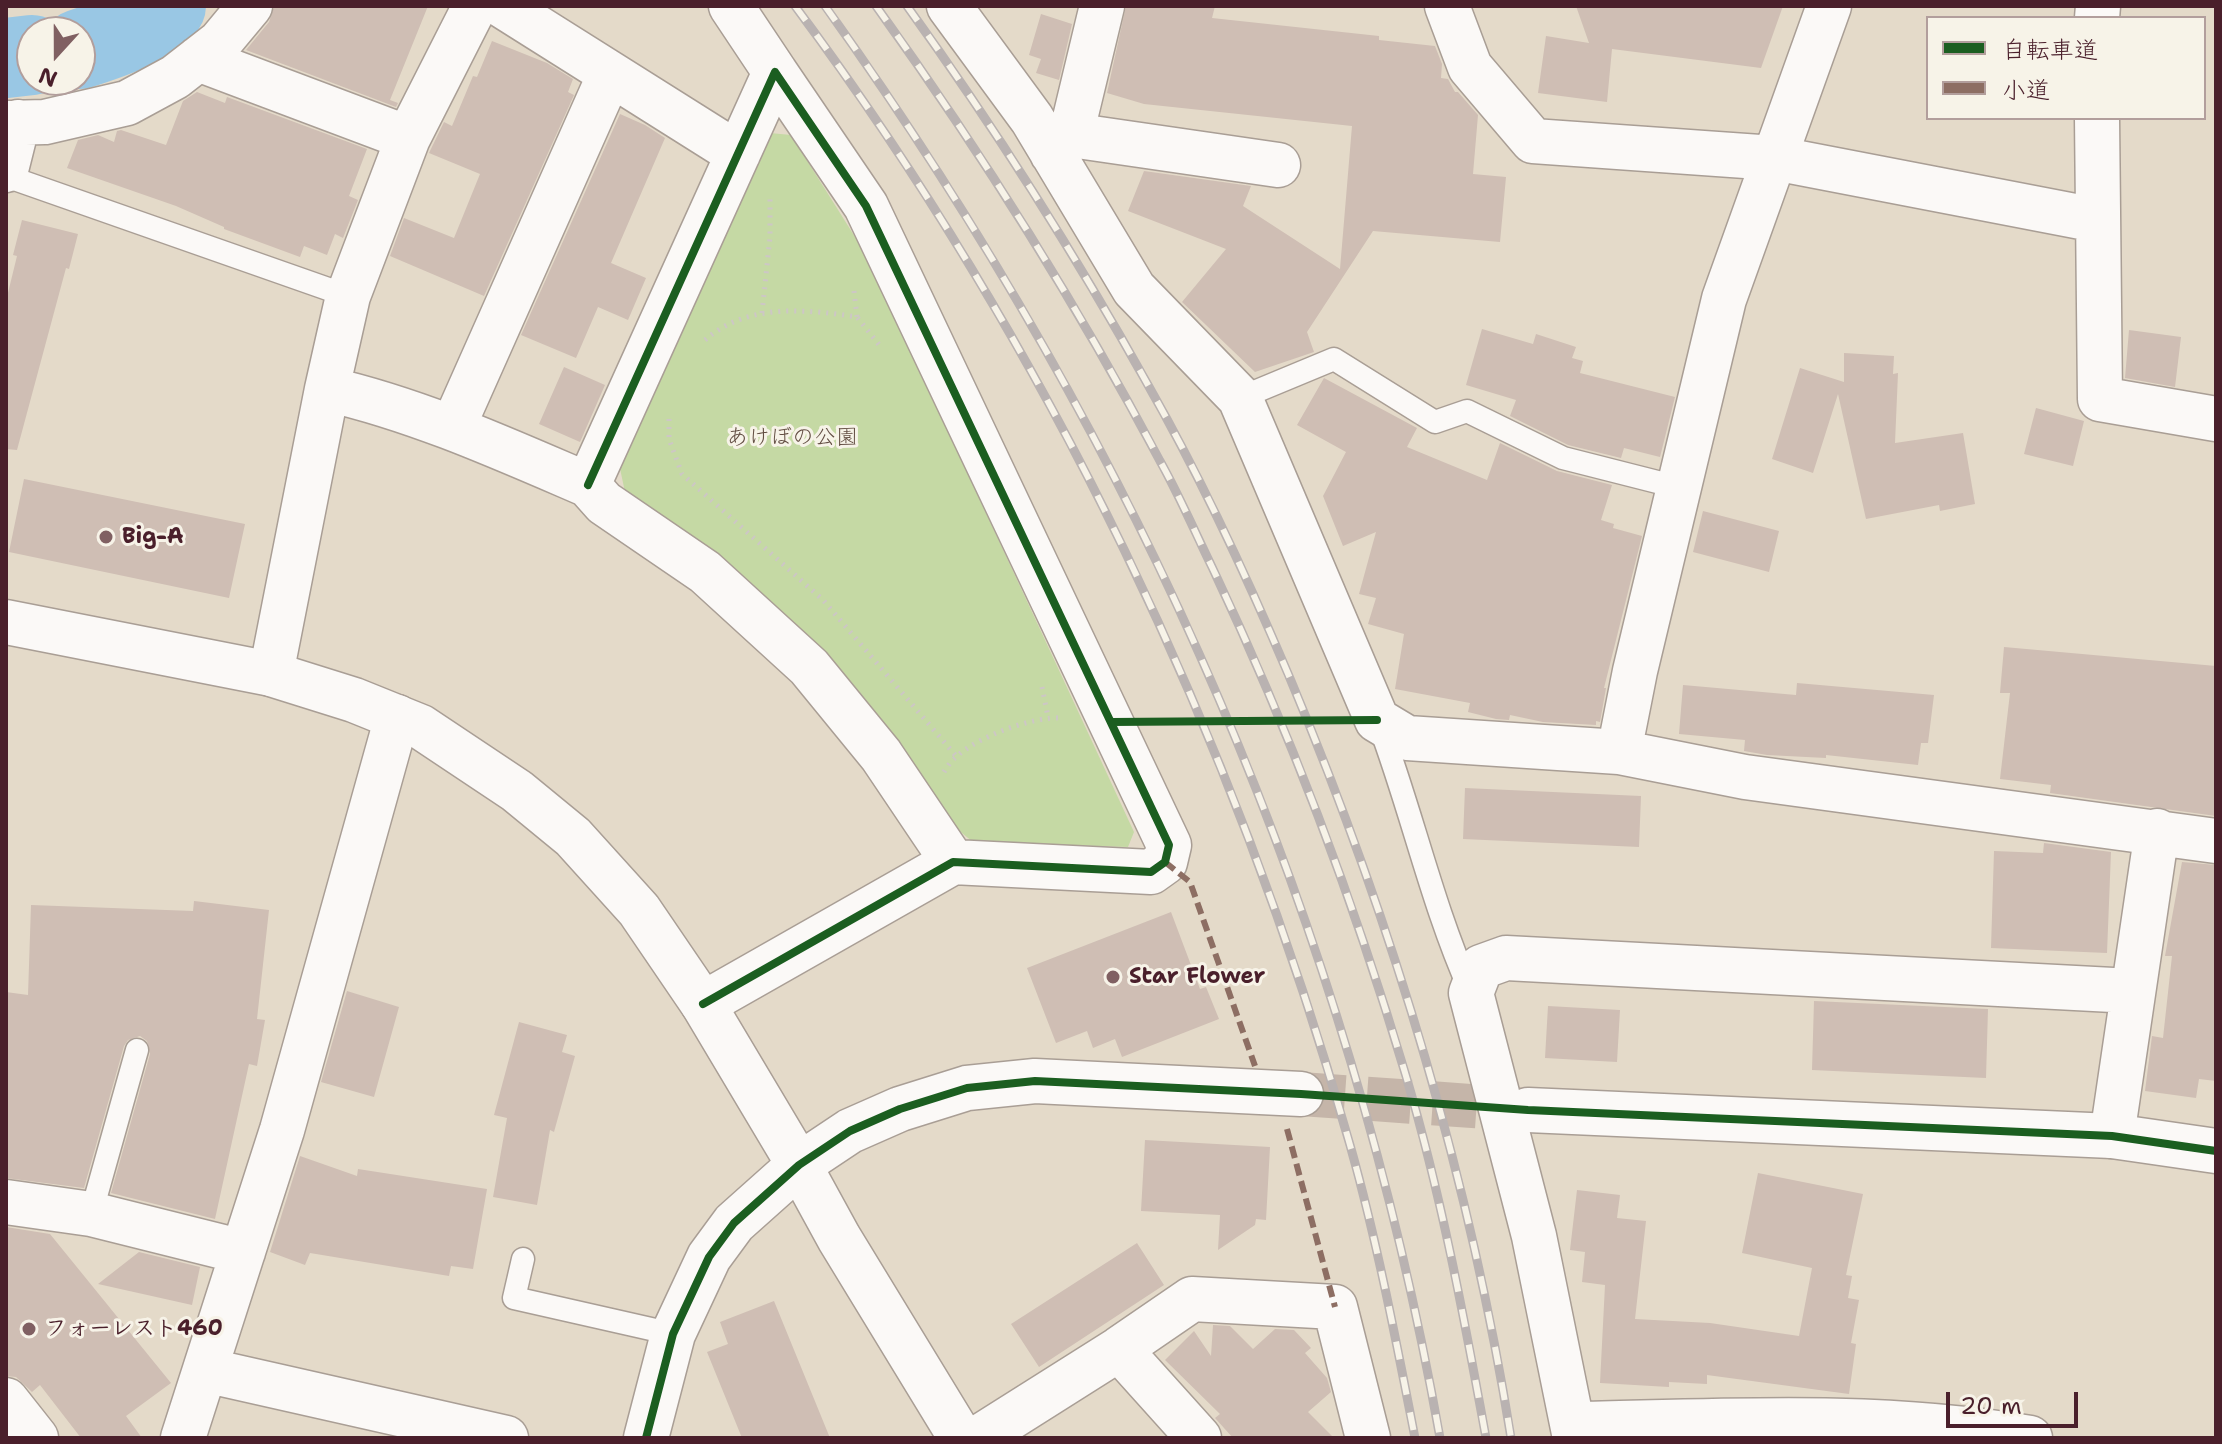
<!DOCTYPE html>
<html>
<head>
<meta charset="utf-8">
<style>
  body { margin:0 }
  #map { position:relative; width:2222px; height:1444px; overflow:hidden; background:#e4dac9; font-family:"Shantell Sans","Klee One",sans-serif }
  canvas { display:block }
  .frame { position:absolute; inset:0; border:8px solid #4a1f2b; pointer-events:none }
  .legend { position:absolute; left:1926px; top:16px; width:280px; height:104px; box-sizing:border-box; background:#f7f3e8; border:2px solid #b29e9c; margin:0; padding:10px 14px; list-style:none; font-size:24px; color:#4a1f2b }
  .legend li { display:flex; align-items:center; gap:16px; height:40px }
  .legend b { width:40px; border:2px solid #b29e9c }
  .north { position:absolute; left:16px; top:16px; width:80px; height:80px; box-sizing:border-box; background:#f7f3e8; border:2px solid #b29e9c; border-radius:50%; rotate:201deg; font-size:22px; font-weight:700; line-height:32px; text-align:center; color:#4a1f2b }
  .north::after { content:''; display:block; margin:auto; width:28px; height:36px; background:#806062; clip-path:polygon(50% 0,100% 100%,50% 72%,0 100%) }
  .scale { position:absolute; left:1946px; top:1392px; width:132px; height:36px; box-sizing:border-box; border:4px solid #4a1f2b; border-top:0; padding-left:10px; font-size:24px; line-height:28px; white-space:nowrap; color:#4a1f2b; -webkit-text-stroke:6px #f7f3e8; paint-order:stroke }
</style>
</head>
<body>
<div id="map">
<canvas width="2222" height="1444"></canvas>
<div class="frame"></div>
<ul class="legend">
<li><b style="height:10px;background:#1b5e20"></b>自転車道</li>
<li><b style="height:10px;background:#8d6e63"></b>小道</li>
</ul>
<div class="north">N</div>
<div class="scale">20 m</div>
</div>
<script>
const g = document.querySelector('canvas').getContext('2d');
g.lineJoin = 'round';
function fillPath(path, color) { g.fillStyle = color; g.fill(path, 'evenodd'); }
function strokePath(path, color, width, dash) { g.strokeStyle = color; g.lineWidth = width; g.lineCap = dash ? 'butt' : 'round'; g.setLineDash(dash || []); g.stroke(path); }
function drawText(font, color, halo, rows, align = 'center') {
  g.font = font + ' "Shantell Sans","Klee One",sans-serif'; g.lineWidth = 6; g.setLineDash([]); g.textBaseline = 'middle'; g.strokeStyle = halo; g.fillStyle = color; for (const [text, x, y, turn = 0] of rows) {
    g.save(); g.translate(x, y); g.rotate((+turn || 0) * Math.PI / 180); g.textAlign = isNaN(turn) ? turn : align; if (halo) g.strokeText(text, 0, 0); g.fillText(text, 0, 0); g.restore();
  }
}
const green = new Path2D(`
  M770,133L791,135L867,256L1134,832L1128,847L973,842L952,825L625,492L619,464Z`);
const river = new Path2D(`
  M80,49C111,39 142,29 166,6
  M6,58L32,55`);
const building = new Path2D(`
  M274,6H428L390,100L398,103L396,107L246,50L269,22Z
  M1126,6H1215L1212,18L1379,36V40L1435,46L1442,64L1441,78L1448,79L1455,92H1458L1478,115L1473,174L1506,177L1500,242L1373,231L1307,332L1314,352L1255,372L1182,302L1226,249L1128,211L1144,171L1251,186L1243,206L1340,269L1352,126L1144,104L1107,93Z
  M1576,6H1783L1761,68L1612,49L1607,102L1538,93L1546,36L1589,43Z
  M1041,14L1072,24L1059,80L1036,73L1041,59L1029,55Z
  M492,41L547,63L573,79L568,92L574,95L484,296L390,256L404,218L454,238L480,174L429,153L444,122L452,126L473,76L477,77Z
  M197,92L225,103L227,97L367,149L349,196L358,200L343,238L335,234L327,255L304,246L300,257L224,229V227L176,206L67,168L78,140L98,135L114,142L117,131L121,130L166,145L183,101Z
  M620,114L645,125L665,138L611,263L646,278L628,320L598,307L576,358L521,335Z
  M22,220L78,234L69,269L66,268L17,450L6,449V301L17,256L13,255Z
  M1482,329L1533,344L1536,334L1576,347L1572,358L1583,361L1580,373L1675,397L1660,457L1624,448L1621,458L1568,445L1510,416L1516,400L1466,385Z
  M2129,330L2181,337L2175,387L2125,378Z
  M1844,353L1894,356L1893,374L1898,373L1895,443L1963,433L1975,504L1940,511L1939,505L1866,519L1838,394L1813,473L1772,459L1800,368L1844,382Z
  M564,367L605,385L580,442L539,424Z
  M1324,378L1417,428L1407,447L1487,480L1500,443L1557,471L1612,485L1601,520L1614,524L1613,528L1642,536L1604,688H1606L1600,722L1596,721V725L1543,722L1510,715L1509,720L1496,719L1468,712L1470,703L1395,689L1404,634L1368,624L1376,598L1359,594L1376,532L1343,546L1323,496L1346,452L1297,425Z
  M2036,408L2084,421L2073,466L2024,454Z
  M24,479L245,524L229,598L9,552Z
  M1703,511L1779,531L1769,572L1693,552Z
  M2004,647L2216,666V816L2050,793L2051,785L2000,779L2010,693H2000Z
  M1797,683L1934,695L1928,743H1921L1918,765L1826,755V758L1767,755L1744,751L1745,740L1679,734L1683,685L1796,695Z
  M1465,788L1641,796L1639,847L1463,839Z
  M2044,843L2111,852L2107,953L1991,948L1994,851L2043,853Z
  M2182,862L2216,865V1081L2199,1079L2196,1098L2145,1091L2152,1036L2163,1038L2172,956H2165Z
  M194,901L269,910L257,1019L265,1020L257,1066L249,1064L215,1219L111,1193L150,1054L147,1041L140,1036L128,1040L124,1046L84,1188L6,1178V992L28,995L31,905L193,911Z
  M1171,912L1200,989L1206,987L1219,1019L1122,1057L1115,1039L1093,1048L1087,1031L1056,1043L1027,968Z
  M347,991L399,1007L374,1097L321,1082Z
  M1814,1001L1988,1009L1986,1078L1812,1070Z
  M1548,1006L1620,1010L1617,1062L1545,1058Z
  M519,1022L567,1035L562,1052L575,1056L554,1132L550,1130L537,1205L493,1197L507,1118L494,1115Z
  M1145,1140L1270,1147L1266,1220L1256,1219L1255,1225L1218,1250L1220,1215L1141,1211Z
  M300,1156L357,1176L358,1169L487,1189L473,1269L451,1266L449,1276L310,1253L305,1265L270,1252Z
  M1758,1173L1863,1194L1846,1275L1852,1276L1848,1298L1859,1300L1851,1343L1856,1344L1849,1394L1707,1375V1384L1669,1382V1387L1600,1383L1605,1285L1582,1282L1585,1252L1570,1250L1577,1190L1620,1195L1617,1218L1646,1221L1635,1319L1710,1323L1799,1336L1812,1268L1742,1253Z
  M6,1227L50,1234L171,1383L126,1416L142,1438H81L40,1385L32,1392L16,1377L6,1376Z
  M1137,1243L1164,1285L1039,1367L1011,1324Z
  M139,1252L200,1267L192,1305L98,1284Z
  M774,1301L830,1438H742L707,1352L728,1344L720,1322Z
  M1213,1325L1230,1326L1253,1349L1275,1329L1294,1330L1311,1348L1305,1353L1327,1378L1331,1392L1308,1412L1334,1438H1233L1215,1418L1220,1414L1165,1360L1194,1331L1211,1356Z`);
const tertiaryTunnel = new Path2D(`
  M1301,1094L1528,1110`);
const path = new Path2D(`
  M854,291L857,317
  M762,313L770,237V194
  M705,340C747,303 805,309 857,317L880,346
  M669,419V439L682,474L823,600L956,756
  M1042,687L1048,717
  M944,772C947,767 951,761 956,757C977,737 1033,716 1062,718`);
const service = new Path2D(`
  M6,176L348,296
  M1240,398L1334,359L1435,422L1467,411L1563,458L1681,488
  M1379,724C1412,812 1432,905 1470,990
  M91,1214L137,1050
  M523,1259L514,1298L673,1334`);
const minor = new Path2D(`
  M503,6L738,154
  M731,6L775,72
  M949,6L1032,119L1134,289L1240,398L1377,720L1407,738L1619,752L1745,777L2216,841
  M1447,6L1470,67L1533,141L1774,158L2096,220
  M2097,18L2098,6
  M198,59L408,138
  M2097,118L2100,399L2216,419
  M6,123L45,122L127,103L175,77L220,42L250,6
  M1071,135L1278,165
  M1052,153L1071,135L1102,6
  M6,170L18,122
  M327,389C418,410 502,448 588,485L604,503L705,572L809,667L881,755L953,862
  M453,427L610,74
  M588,485L775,72L866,206L1169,845L1165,862L1151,872L953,862L703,1004
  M271,674L327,389L348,296L408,138L475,6
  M1619,752L1635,671L1724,299L1829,6
  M2112,1136L2157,831
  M6,1202L91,1214L243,1252
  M1119,1349L1199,1438
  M205,1370L506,1438
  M6,1400L36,1438
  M1574,1424C1727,1421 1879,1412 2030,1438
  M183,1438L282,1130L397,717
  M978,1438L1119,1349L1192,1299L1335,1307L1368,1438
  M1575,1438L1534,1236L1471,993L1481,967L1506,958L2132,991`);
const tertiary = new Path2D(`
  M6,622L271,674L354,700L421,727L517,791L573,837L639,910L703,1004L799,1165L839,1238L961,1438
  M1528,1110L2112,1136L2216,1151
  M646,1438L673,1334L709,1257L734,1223L799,1165L850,1131L900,1109L967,1088L1035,1081L1301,1094`);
const rail = new Path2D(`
  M795,6C1049,347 1234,736 1350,1145C1377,1241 1396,1340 1415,1438
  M825,6C1135,438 1347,913 1440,1438
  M876,6C981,152 1076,302 1160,461C1179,495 1195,532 1212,567C1290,732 1354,901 1406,1076C1441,1194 1464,1317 1486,1438
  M907,6C995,128 1075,254 1148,385C1201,478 1247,577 1289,676C1392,921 1469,1175 1511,1438`);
const quiet = new Path2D(`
  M1165,862L1190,882L1255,1066
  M1287,1129L1335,1307`);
const cycleway = new Path2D(`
  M588,485L775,72L866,206L1169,845L1165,862L1151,872L953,862L703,1004
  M1111,722L1377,720
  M646,1438L673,1334L709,1257L734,1223L799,1165L850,1131L900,1109L967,1088L1035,1081L1301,1094L1528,1110L2112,1136L2216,1151`);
const markers = [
  [106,537,8,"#806062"],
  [1113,977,8,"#806062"],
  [29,1329,8,"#806062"]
];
const parkNames = [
  ["あけぼの公園",792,438]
];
const poiNames = [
  ["Big-A",122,537],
  ["Star Flower",1129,977],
  ["フォーレスト460",45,1329]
];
fillPath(green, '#c5d9a4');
strokePath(river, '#99c7e4', 80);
fillPath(building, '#cfbeb4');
strokePath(tertiaryTunnel, '#c5b5a9', 44, [44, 22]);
strokePath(service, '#a99e95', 25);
strokePath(minor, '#a99e95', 47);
strokePath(tertiary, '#a99e95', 47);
strokePath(path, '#cdc7c5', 5, [2, 6]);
strokePath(service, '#fbf9f7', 22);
strokePath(minor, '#fbf9f7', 44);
strokePath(tertiary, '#fbf9f7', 44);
strokePath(rail, '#b9b2b1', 9);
strokePath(rail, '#f7f3e8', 6, [18]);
strokePath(quiet, '#8d6e63', 6, [12, 6]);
strokePath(cycleway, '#1b5e20', 8);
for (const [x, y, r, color] of markers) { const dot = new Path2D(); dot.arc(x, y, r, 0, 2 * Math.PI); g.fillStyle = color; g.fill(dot); strokePath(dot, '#f7f3e8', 3); }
drawText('22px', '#624d42', '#f7f3e8', parkNames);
drawText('bold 22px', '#4a1f2b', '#f7f3e8', poiNames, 'left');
</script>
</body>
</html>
